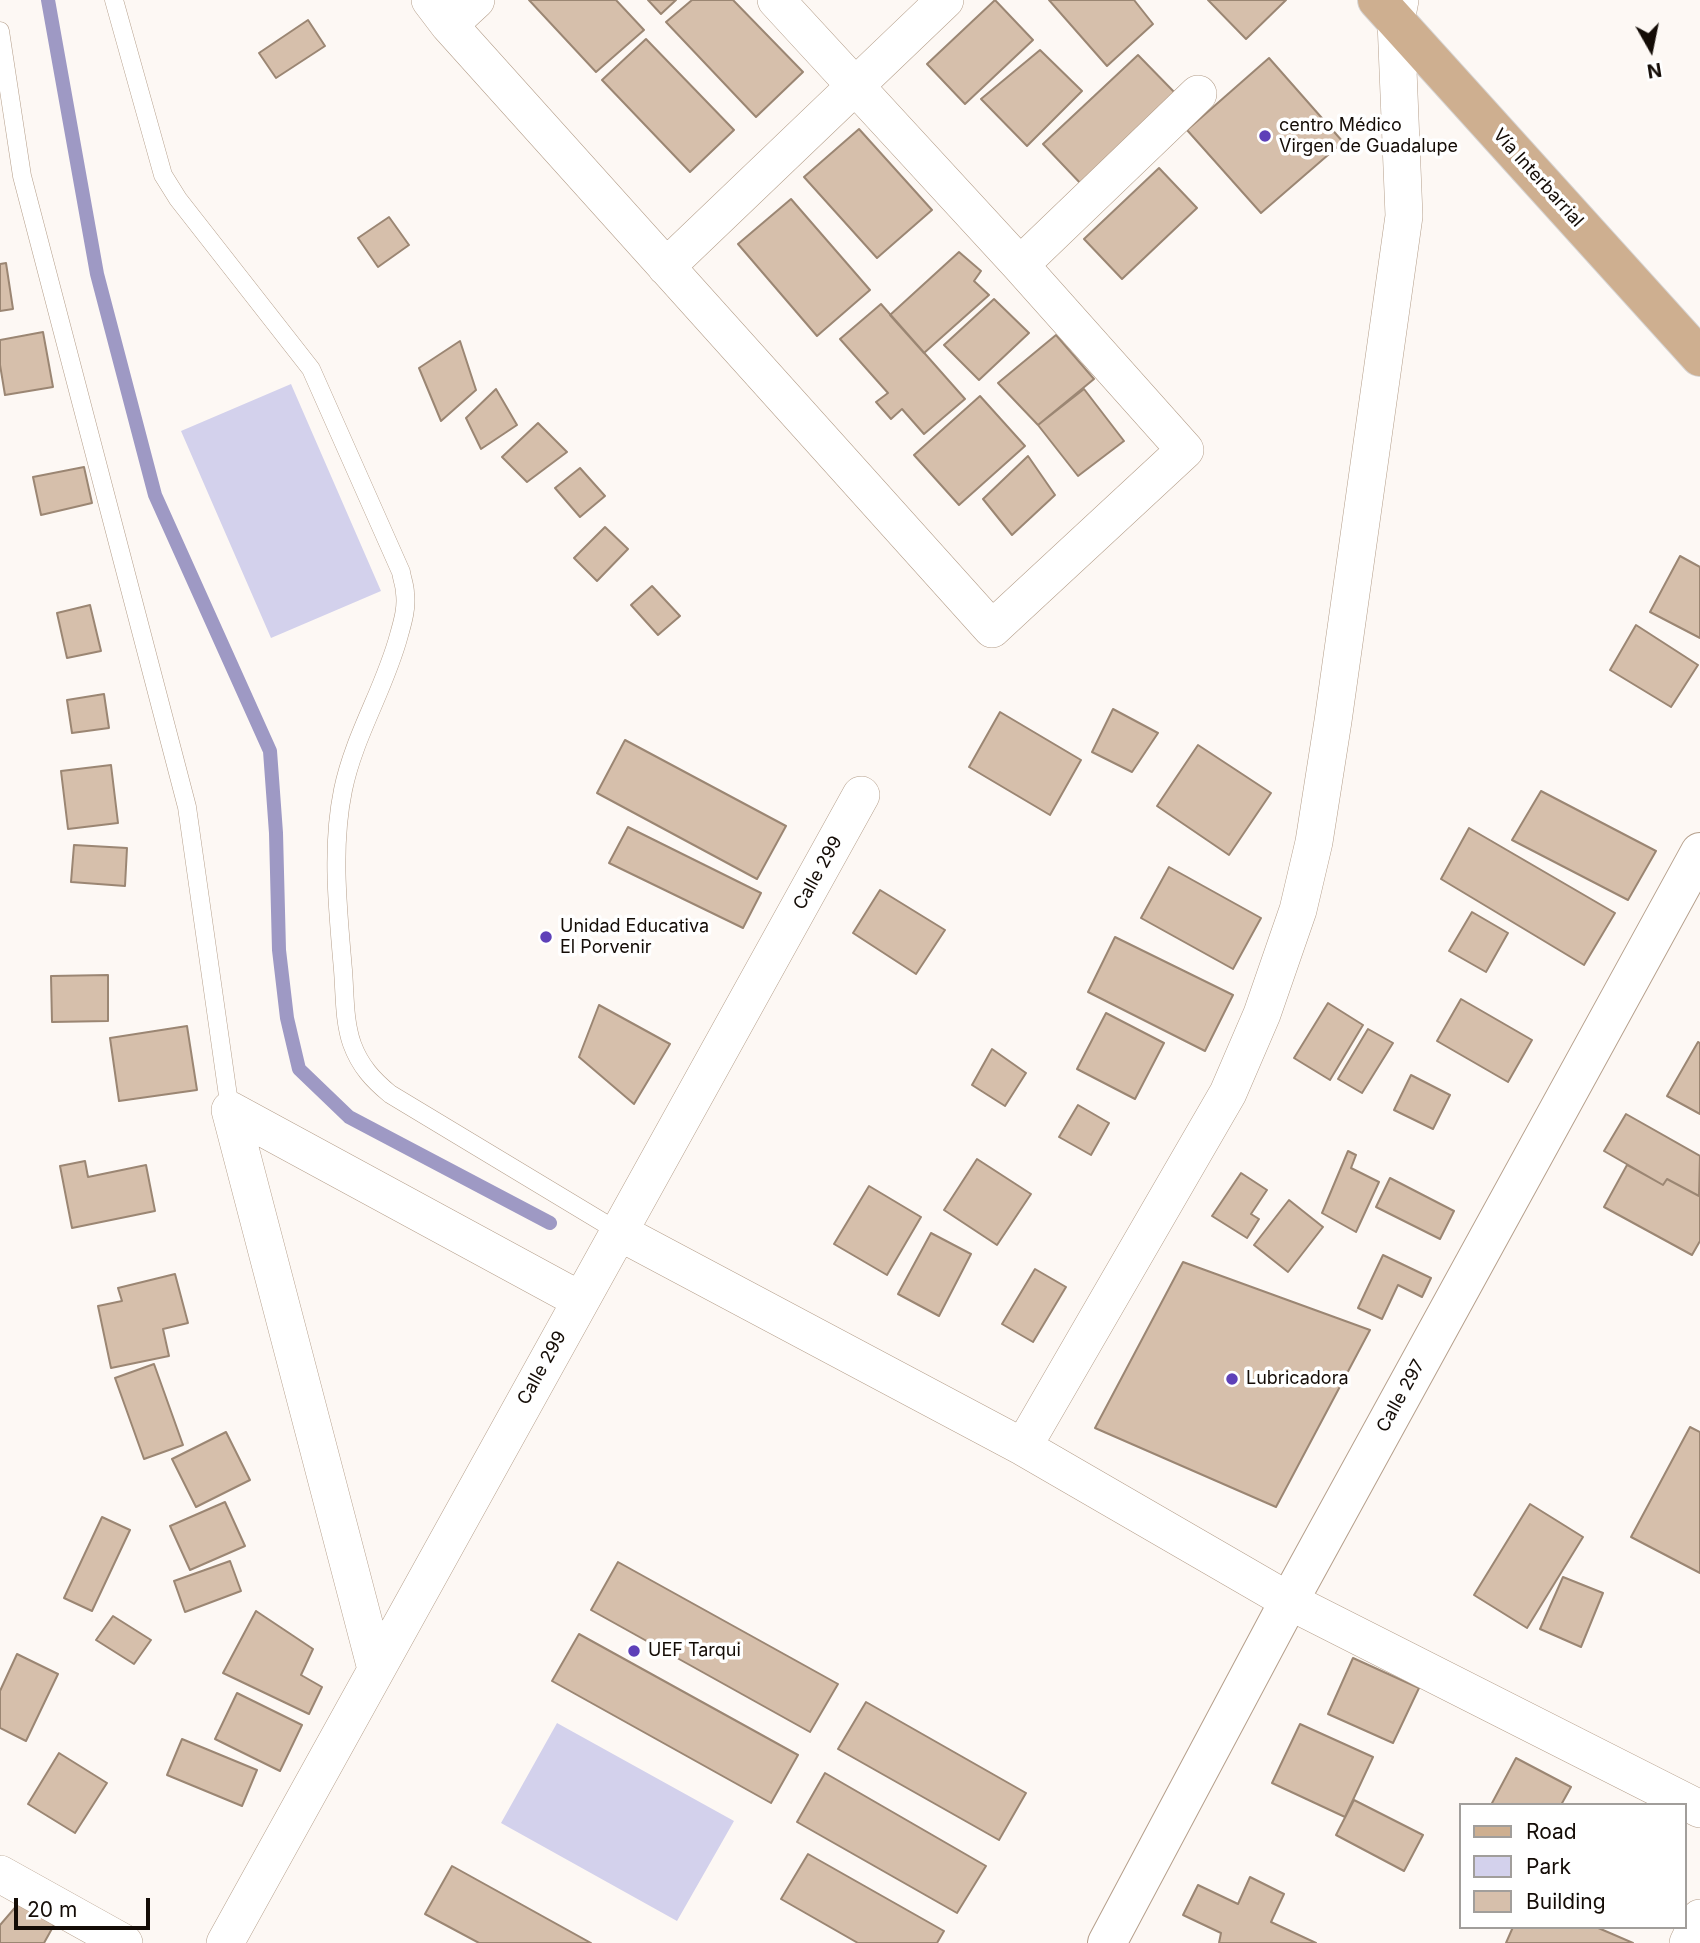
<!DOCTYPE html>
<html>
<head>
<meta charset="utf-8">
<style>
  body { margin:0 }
  #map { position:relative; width:1700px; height:1943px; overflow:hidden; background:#fdf8f4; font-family:Inter,sans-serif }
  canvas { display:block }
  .legend { position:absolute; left:1459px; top:1803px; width:228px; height:126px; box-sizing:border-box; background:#fff; border:2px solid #a19e9b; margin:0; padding:9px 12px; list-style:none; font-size:21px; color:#140c06 }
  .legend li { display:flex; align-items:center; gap:14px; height:35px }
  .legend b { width:35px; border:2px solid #a19e9b }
  .north { position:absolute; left:1616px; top:14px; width:70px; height:70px; -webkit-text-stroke:5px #fff; paint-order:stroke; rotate:171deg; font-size:19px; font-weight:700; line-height:28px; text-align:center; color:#140c06 }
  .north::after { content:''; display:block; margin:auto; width:24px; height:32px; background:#140c06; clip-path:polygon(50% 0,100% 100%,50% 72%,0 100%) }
  .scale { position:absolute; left:14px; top:1898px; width:136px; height:32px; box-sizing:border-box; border:4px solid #140c06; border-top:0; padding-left:9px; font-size:21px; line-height:24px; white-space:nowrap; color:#140c06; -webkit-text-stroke:5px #fff; paint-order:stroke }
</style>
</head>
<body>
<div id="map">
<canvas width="1700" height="1943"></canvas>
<ul class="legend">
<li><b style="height:9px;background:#ceaf90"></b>Road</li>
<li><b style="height:19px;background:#d3d1ec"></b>Park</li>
<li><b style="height:19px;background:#d6bfab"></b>Building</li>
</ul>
<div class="north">N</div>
<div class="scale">20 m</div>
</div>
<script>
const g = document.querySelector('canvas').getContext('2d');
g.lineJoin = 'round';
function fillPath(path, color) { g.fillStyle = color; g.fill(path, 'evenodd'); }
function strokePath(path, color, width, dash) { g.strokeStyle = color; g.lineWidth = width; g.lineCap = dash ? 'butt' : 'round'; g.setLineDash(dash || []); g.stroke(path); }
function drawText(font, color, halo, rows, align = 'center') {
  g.font = font + ' Inter,sans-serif'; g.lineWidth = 7; g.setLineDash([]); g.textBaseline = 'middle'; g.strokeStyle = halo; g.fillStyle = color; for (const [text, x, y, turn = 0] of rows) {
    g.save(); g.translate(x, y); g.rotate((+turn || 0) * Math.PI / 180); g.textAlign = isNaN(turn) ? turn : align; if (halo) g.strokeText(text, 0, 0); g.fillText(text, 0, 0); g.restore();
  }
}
const green = new Path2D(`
  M291,384L381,591L271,638L181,431Z
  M557,1723L734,1821L677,1921L501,1823Z`);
const stream = new Path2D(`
  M48,0L97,274L155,495L270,751L276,833L279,950L287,1018L299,1069L349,1117L550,1223`);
const building = new Path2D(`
  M529,0H616L644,30L596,72Z
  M648,0H676L661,14Z
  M692,0H733L803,72L756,117L666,22Z
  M995,0L1033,40L965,104L927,64Z
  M1049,0H1134L1153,24L1107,66Z
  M1208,0H1286L1246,39Z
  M308,20L325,46L276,78L259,53Z
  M646,39L734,130L690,172L602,80Z
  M1040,50L1082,91L1027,146L981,99Z
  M1138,55L1178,96L1083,186L1043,144Z
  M1269,58L1343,142L1261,213L1187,130Z
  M859,129L932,210L877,258L804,177Z
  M1159,168L1197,208L1122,279L1084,239Z
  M791,199L870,290L817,336L738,244Z
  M389,217L409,245L378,267L358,238Z
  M959,252L981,271L974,281L989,295L924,353L890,315Z
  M6,263L13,309L0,311V264Z
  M994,299L1029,333L979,380L944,345Z
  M881,304L965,399L924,434L902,409L891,419L876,402L888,393L840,339Z
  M43,332L53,387L5,395L0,365V340Z
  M1056,335L1094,379L1038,425L998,383Z
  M460,341L476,390L441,421L419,368Z
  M496,389L517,425L481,449L466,418Z
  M1084,389L1124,441L1078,476L1038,425Z
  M980,396L1025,446L959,505L914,455Z
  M538,423L567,452L527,482L502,457Z
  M1028,456L1055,495L1012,535L983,499Z
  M84,467L92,503L41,515L33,477Z
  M580,468L605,496L580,517L555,488Z
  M605,527L628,549L597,581L574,558Z
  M1680,556L1700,567V638L1650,612Z
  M652,586L680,616L658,635L631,605Z
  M90,605L101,651L67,658L57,613Z
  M1636,625L1698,665L1671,707L1610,670Z
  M104,694L109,728L72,733L67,700Z
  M1113,709L1158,733L1132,772L1092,752Z
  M1000,712L1081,760L1050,815L969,767Z
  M625,740L786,826L757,879L597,793Z
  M1198,745L1271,793L1229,855L1157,806Z
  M111,765L118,823L68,829L61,771Z
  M1541,791L1656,851L1628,900L1512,840Z
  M628,827L761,893L743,928L609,863Z
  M1469,828L1615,913L1584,965L1441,879Z
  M74,845L127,848L125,886L71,882Z
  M1169,867L1261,918L1233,969L1141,918Z
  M880,890L945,930L916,974L853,933Z
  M1472,912L1508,933L1486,972L1449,951Z
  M1115,937L1233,995L1205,1051L1088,992Z
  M108,975V1021L52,1022L51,976Z
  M1461,999L1532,1040L1508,1082L1437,1041Z
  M1328,1003L1363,1025L1330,1080L1294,1058Z
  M599,1005L670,1044L634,1104L579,1057Z
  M1106,1013L1164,1043L1135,1099L1077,1069Z
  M187,1026L197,1090L119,1101L110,1038Z
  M1368,1029L1393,1043L1362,1093L1338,1079Z
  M1698,1042L1700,1043V1114L1667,1096Z
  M992,1049L1026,1073L1005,1106L972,1085Z
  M1411,1075L1450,1095L1433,1129L1394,1110Z
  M1078,1105L1109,1123L1091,1155L1059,1137Z
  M1626,1114L1700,1156L1699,1196L1667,1179L1663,1185L1604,1151Z
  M1348,1151L1356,1155L1351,1168L1379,1182L1356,1232L1322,1213Z
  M977,1159L1031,1194L997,1245L944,1210Z
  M85,1161L88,1177L146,1165L155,1211L72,1228L60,1166Z
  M1627,1165L1663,1185L1667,1179L1699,1196L1700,1194V1241L1692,1255L1604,1207Z
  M1241,1173L1267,1190L1251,1214L1259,1219L1247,1238L1212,1216Z
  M1390,1178L1454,1211L1440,1239L1376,1207Z
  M869,1186L921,1217L887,1275L834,1244Z
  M1289,1200L1323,1227L1288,1272L1254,1245Z
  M931,1233L971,1254L939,1316L898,1294Z
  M1383,1255L1431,1278L1422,1297L1398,1285L1382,1319L1358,1308Z
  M1183,1262L1370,1330L1276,1507L1095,1428Z
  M1035,1269L1066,1287L1033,1342L1002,1324Z
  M175,1274L188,1323L163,1329L169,1356L111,1368L98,1306L122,1301L118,1288Z
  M154,1364L183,1445L144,1459L115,1378Z
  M1690,1427L1700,1432V1573L1631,1537Z
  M226,1432L250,1480L196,1507L172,1459Z
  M225,1502L245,1546L190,1570L170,1526Z
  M1530,1504L1583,1537L1527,1628L1474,1595Z
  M102,1517L130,1530L92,1611L64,1598Z
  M230,1561L241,1591L185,1612L174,1581Z
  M618,1562L838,1684L810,1732L591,1610Z
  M1563,1577L1603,1593L1581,1647L1540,1629Z
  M256,1611L313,1649L301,1675L322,1687L309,1714L223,1673Z
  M113,1616L151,1640L134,1664L96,1640Z
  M579,1634L798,1755L771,1803L552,1681Z
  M17,1654L58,1674L26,1741L0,1728V1691Z
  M1353,1658L1419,1688L1393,1743L1328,1714Z
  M237,1693L302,1725L280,1771L215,1739Z
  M866,1702L1026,1793L999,1840L838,1749Z
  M1300,1724L1373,1757L1345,1817L1272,1783Z
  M182,1739L257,1770L242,1806L167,1775Z
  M59,1753L107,1783L75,1833L28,1804Z
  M1516,1758L1571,1787L1561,1805H1491Z
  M825,1773L986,1866L957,1913L797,1822Z
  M1354,1800L1423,1835L1404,1871L1336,1835Z
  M808,1854L944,1931L937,1943H858L781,1899Z
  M452,1866L591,1943H479L425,1914Z
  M1250,1877L1284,1894L1271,1922L1316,1943H1219L1221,1933L1183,1915L1198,1885L1238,1904Z
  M25,1896L59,1916L44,1943H0V1925Z
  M1513,1927H1596L1633,1943H1506Z`);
const service = new Path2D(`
  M114,0L163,175L178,199L311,369L401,572C402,579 405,586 405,593C407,607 403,621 399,635C385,688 354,736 343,790C331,848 338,911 343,970C345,995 344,1021 352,1044C360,1066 373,1080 390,1094L619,1232
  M0,31L22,176L187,807L230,1110`);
const minor = new Path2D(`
  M430,0L449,25L992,629L1185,450L1020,265L776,0
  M1400,0L1396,21L1404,216L1333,721L1314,842L1298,910L1262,1014L1228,1093L1023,1447L1289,1601L1700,1809
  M449,25L476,0
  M1020,265L1198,94
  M666,267L945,0
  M230,1110L376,1669
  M230,1110L580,1300
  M619,1232L1023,1447
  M0,1874L124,1943
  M225,1943L861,795
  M1688,1943L1700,1918`);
const tertiary = new Path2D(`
  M1107,1943L1289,1601L1700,852`);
const primary = new Path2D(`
  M1377,0L1700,357`);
const markers = [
  [1265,136,7,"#5e40b8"],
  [546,937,7,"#5e40b8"],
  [1232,1379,7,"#5e40b8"],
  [634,1651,7,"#5e40b8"]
];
const poiNames = [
  ["centro Médico",1279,126],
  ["Virgen de Guadalupe",1279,147],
  ["Unidad Educativa",560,927],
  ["El Porvenir",560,948],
  ["Lubricadora",1246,1379],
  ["UEF Tarqui",648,1651]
];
const streetNames = [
  ["Vía Interbarrial",1538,178,48],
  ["Calle 299",818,873,-61],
  ["Calle 299",542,1368,-61],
  ["Calle 297",1401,1396,-61]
];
fillPath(green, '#d3d1ec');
strokePath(stream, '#9e99c4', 14);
fillPath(building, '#d6bfab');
strokePath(building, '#9b8673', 2);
strokePath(service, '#b59f8b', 19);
strokePath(minor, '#b59f8b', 38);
strokePath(tertiary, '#b59f8b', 40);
strokePath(primary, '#d5d3d2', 40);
strokePath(service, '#fff', 18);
strokePath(minor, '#fff', 37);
strokePath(tertiary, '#fff', 38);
strokePath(primary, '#ceaf90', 38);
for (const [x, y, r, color] of markers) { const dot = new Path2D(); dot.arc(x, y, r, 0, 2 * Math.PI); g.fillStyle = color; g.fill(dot); strokePath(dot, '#fff', 2.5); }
drawText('18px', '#140c06', '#fff', poiNames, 'left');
drawText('18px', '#140c06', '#fff', streetNames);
</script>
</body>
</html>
